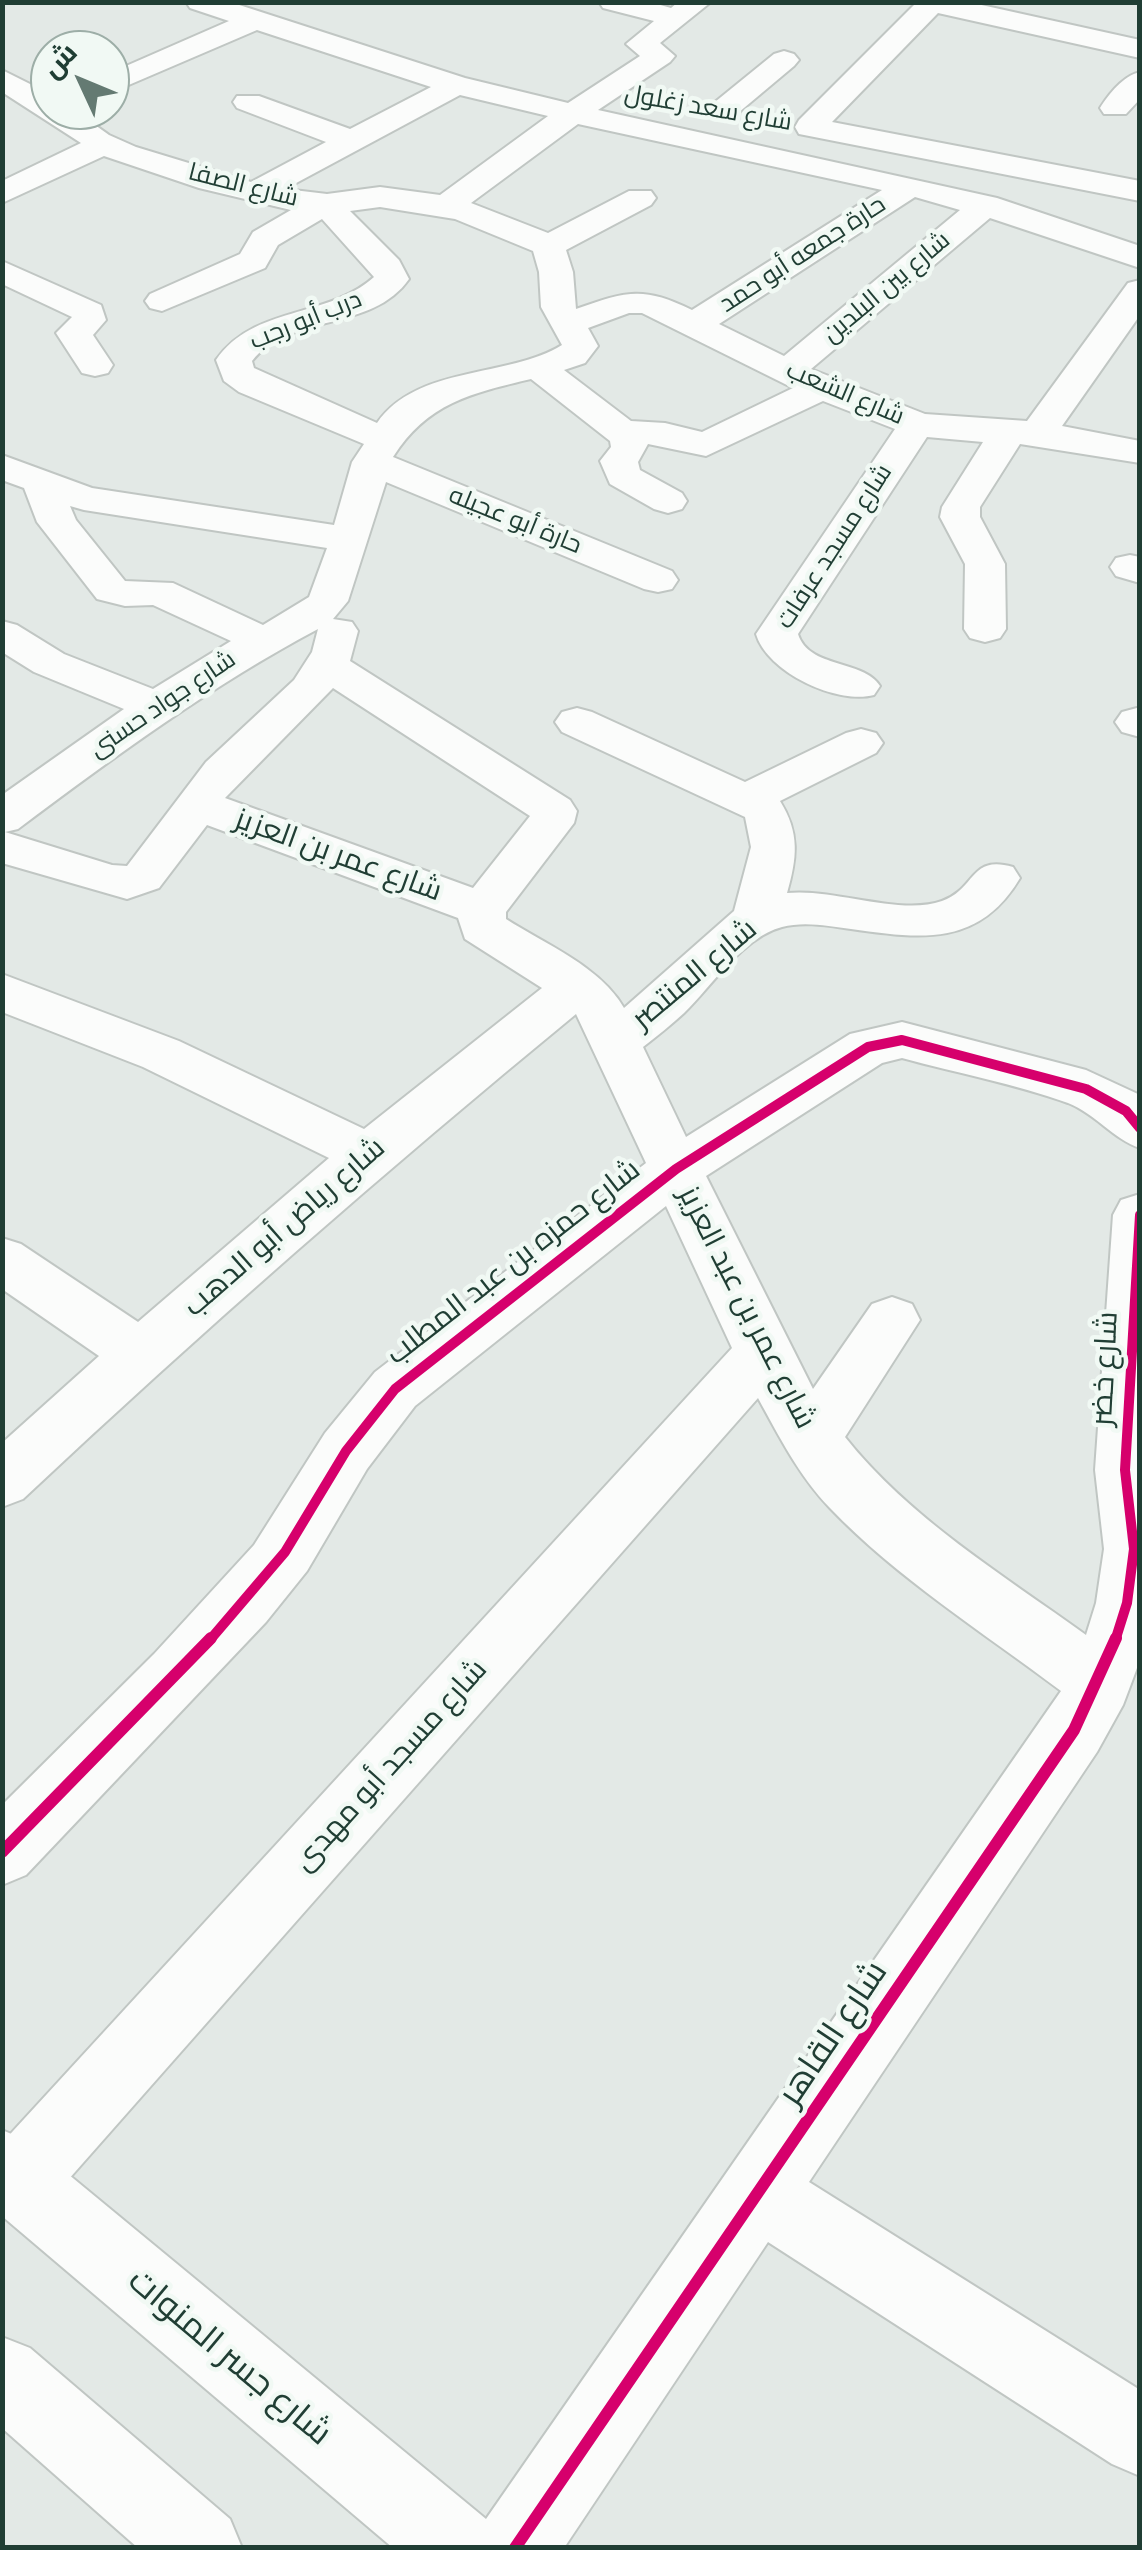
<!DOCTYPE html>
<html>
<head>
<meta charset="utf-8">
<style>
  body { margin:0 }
  #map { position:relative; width:1142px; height:2550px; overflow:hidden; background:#e3e9e6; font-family:Signika,Cairo,sans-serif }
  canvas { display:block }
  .frame { position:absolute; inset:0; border:5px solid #203e34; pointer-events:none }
  .north { position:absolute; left:30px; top:30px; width:100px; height:100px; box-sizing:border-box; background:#f1f9f4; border:2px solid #9daea7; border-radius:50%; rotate:314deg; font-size:28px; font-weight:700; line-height:40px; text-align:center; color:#203e34 }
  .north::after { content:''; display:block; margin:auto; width:35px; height:45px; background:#647a72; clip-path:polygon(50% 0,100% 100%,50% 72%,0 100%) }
</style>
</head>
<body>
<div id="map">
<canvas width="1142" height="2550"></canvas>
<div class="frame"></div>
<div class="north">ش</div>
</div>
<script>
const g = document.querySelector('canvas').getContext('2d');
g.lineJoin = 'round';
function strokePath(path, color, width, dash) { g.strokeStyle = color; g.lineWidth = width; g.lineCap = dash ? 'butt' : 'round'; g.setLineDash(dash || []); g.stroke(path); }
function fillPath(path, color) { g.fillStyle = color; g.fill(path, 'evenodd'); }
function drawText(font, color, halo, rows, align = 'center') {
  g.font = font + ' Signika,Cairo,sans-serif'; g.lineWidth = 9; g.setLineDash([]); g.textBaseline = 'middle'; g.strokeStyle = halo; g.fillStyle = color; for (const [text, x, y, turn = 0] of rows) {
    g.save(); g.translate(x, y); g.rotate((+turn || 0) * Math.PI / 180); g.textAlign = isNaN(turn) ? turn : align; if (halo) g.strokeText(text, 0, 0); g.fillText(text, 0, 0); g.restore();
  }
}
const minor = new Path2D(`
  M186,2H230L465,78L568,103L640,56L626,44L654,21L603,8L599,2H650L671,8L678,2H711L660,43L675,56L670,62L598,110L997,198L1140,246V268L990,218L811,369L925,414L1027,421L1128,283L1140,280V315L1062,426L1140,441V463L1020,444L980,507V517L1005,564L1006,629L1000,638L985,642L970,638L964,629L965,564L940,517L942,507L983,442L927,437L798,634C809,669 863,659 880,686L874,695C837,705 767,672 756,634L895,429L823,401L706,456L648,444L638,462L640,470L682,493L687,501L682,509L668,513L654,509L610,484L600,461L611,447L610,441L531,379C472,393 427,403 393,457L672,571L678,580L672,589L658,592L644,589L386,482L348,601L333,619L352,622L358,631L350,661L570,800L577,811L574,823L506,912V919C545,944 601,967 624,1008L734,911L751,847L745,817L562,732L555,722L562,712L577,708L592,712L745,782L846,733L861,729L876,733L883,743L876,753L780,801C800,833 797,858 787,893C834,888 900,916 942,901C976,889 970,854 1013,867L1020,878C979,947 922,939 851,929C829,926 804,921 782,927C743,937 712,986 684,1013C671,1025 657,1036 643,1047L686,1137L850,1034L902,1022L1086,1070L1140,1095V1148C1113,1139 1096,1114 1068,1103C1015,1084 957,1073 902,1058L882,1063L706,1176L813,1389L872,1304L892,1297L912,1304L920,1320L845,1437C909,1518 1003,1575 1086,1635L1096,1603L1104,1549L1095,1470L1113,1215L1121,1200L1140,1194V1660L1123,1705L1097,1752L809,2182L1140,2390V2476L1112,2464L768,2242L564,2548H474L486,2519L1061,1691C984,1633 897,1578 830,1508C799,1476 779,1436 758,1398L45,2206L19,2217L2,2210V2143L732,1348L666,1206L415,1406L367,1469L307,1571L266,1622L26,1875L2,1885V1805L154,1654L254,1545L325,1433L375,1372L646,1163L576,1014C386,1170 202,1331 23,1499L2,1507V1443L99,1356L2,1289V1238L21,1244L138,1322L329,1158L143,1067L2,1012V974L179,1041L364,1129L542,988L465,939L458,918L207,825L159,888L127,899L2,863V795L124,709L34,672L2,652V621L17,625L64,654L153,689L231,641L153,605L125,606L97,599L37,522L24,488L2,480V455L92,488L334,525L352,462L364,444L239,392L224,381L216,360C254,305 327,319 374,277L322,219L278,245L265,268L162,311L150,308L145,301L150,294L240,254L253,232L291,210L199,188L104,156L2,203V181L81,143L2,92V70L50,94V110H74L109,135L136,147L251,182L326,142L237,108L233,102L237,96H259L350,129L431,87L257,30L110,93V73L229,21L190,8ZM460,95L548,116L440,195L380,187L327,194L285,189ZM578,124L882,190L692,310C643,286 627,291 576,309L573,272L566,250L651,205L656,198L651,191H629L548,233L471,203ZM915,197L960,210L784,356L719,324ZM380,207L455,219L533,251L539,272L541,307L562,345C509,378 417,365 377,423L254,368L252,361C290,313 372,332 409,279L399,260L350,211ZM629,313H642L793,388L702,432L665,423L631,421L564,370L585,363L598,346L588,328ZM70,506L84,510L327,548L309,597L263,625L173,583L125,581L76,520ZM318,629L312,652L294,680L206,762L127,866L112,865L5,832L18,829C115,756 211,686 318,629ZM333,688L530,816L473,888L225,798Z
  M917,2H968L1140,40V58L938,13L832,122L1140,181V201L799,134L795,127L799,120Z
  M784,51L794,54L799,60L794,66L732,118H710L706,112L710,106L774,54Z
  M1140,72V99L1126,114H1104L1100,108C1109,94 1123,76 1140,72Z
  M2,261L101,305L106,320L93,335L113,365L108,373L95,376L82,373L56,333L72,317L2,284Z
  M1130,555L1140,557V583L1116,576L1110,567L1116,558Z
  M1137,708L1140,709V737L1122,732L1115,722L1122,712Z`);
const tertiary = new Path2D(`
  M2,2130L28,2141L486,2519L498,2548H393L2,2216Z
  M2,2337L30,2348L230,2519L242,2548H138L2,2428Z`);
const cyclewayFar1 = new Path2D(`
  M209,1641L285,1552L346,1451L395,1389L676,1169L868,1047L902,1040L1086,1089L1126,1111L1140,1128
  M1115,1641L1127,1603L1134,1549L1125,1470L1140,1215`);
const cycleway = new Path2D(`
  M2,1852L211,1638
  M515,2548L1074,1730L1116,1638`);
const farStreetnames = [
  ["شارع سعد زغلول",708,109,10],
  ["شارع الصفا",243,186,14],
  ["حارة جمعه أبو حمد",803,255,-33],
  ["شارع بين البلدين",887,288,-40],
  ["درب أبو رجب",306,321,-22],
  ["شارع الشعب",845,394,23],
  ["حارة أبو عجيله",515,521,22],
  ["شارع مسجد عرفات",835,547,-57],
  ["شارع جواد حسنى",163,705,-34]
];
const streetNames = [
  ["شارع عمر بن العزيز",338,856,20],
  ["شارع المنتصر",695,975,-40],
  ["شارع رياض أبو الدهب",285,1228,-41],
  ["شارع حمزه بن عبد المطلب",514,1263,-38],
  ["شارع عمر بن عبد العزيز",746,1308,63],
  ["شارع خضر",1106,1369,-87],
  ["شارع مسجد أبو مهدى",391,1766,-48]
];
const nearStreetnames = [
  ["شارع القاهر",834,2034,-56],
  ["شارع جسر المنوات",229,2358,40]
];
strokePath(minor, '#c0c6c3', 4);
strokePath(tertiary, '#c0c6c3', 4);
fillPath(minor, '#fbfcfb');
fillPath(tertiary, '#fbfcfb');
strokePath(cyclewayFar1, '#d6006c', 10);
strokePath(cycleway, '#d6006c', 12);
drawText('25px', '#203e34', '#f1f9f4', farStreetnames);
drawText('30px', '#203e34', '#f1f9f4', streetNames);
drawText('35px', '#203e34', '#f1f9f4', nearStreetnames);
</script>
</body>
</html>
